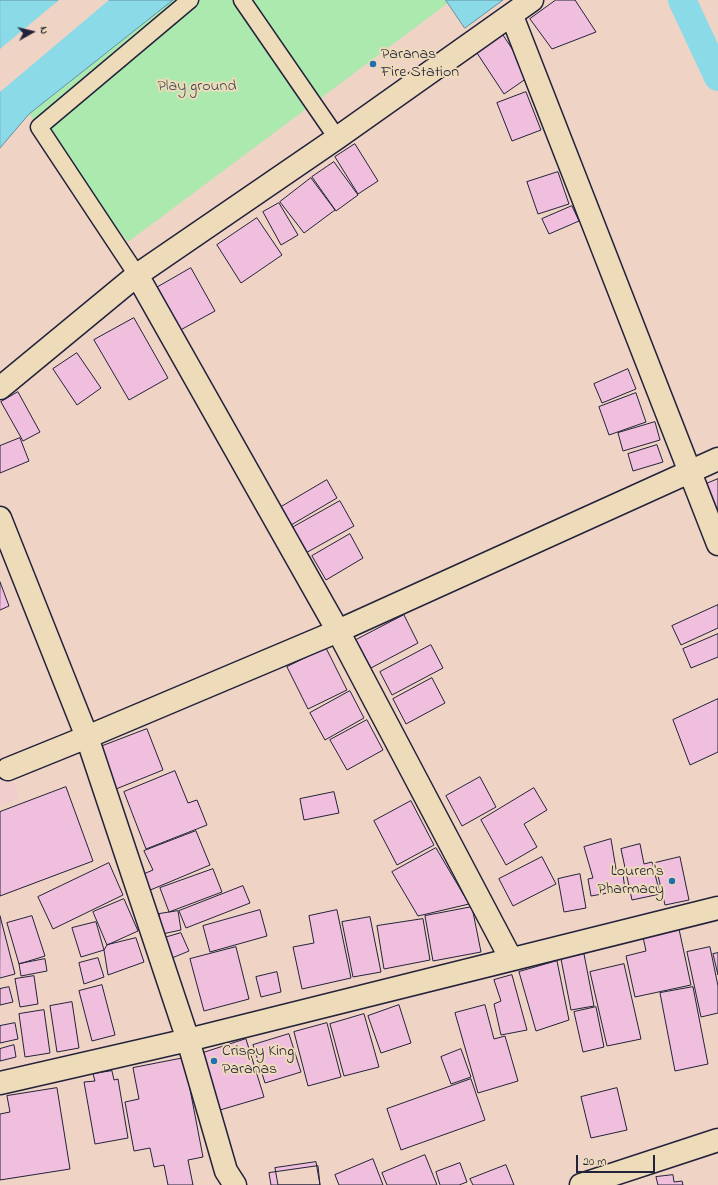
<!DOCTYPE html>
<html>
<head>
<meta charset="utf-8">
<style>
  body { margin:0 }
  #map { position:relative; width:718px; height:1185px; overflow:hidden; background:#efd3c4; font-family:"Indie Flower",sans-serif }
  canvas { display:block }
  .north { position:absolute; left:12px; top:12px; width:40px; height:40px; -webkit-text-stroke:3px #eedbb9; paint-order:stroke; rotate:82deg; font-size:11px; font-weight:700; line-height:16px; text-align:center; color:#22223b }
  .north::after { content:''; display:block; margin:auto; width:14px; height:18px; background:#22223b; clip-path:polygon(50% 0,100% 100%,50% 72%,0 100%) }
  .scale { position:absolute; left:576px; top:1155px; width:79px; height:18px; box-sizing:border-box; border:2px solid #22223b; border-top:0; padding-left:5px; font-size:12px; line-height:14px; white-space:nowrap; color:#22223b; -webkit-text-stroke:3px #eedbb9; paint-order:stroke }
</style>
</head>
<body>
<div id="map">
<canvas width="718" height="1185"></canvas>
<div class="north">N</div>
<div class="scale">20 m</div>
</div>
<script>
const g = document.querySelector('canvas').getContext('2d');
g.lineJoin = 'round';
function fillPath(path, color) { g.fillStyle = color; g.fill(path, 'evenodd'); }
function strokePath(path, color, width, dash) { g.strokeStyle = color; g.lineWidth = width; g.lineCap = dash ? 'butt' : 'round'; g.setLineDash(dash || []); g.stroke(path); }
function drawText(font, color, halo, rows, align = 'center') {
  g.font = font + ' "Indie Flower",sans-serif'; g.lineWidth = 4; g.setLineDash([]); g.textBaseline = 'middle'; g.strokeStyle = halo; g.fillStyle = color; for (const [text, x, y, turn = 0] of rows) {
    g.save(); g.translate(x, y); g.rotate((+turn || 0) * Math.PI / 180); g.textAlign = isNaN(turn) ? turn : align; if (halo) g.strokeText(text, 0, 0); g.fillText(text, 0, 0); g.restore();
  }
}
const built = new Path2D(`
  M0,748L19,798L0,806Z`);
const green = new Path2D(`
  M173,0H446L448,3L128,242L29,114Z`);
const water = new Path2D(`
  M0,0H173L29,114L0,148Z
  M446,0H503L465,28Z`);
const pier = new Path2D(`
  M59,0H109L0,92V49Z`);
const canal = new Path2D(`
  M682,0L718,77`);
const building = new Path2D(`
  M556,0H575L596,32L552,49L530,19Z
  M503,35L530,76L504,94L477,53Z
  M526,92L541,130L512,141L497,103Z
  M355,144L378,181L358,194L335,157Z
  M334,162L358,195L336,211L312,177Z
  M558,172L569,204L538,214L527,182Z
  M311,178L335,210L304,233L280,202Z
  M279,203L298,235L281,245L263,212Z
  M572,206L579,221L549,234L542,219Z
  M257,218L282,255L241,283L217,245Z
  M191,268L215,311L175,333L151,291Z
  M134,318L168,378L129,400L94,340Z
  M77,353L101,388L77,405L53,369Z
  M628,369L636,389L602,403L594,384Z
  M18,392L40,432L23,441L1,402Z
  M636,393L646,422L609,435L599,407Z
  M655,422L660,440L623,451L618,433Z
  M20,438L29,461L0,473V446Z
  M657,445L663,462L633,471L628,454Z
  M718,479V511L706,484Z
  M327,480L337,498L286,528L276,510Z
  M340,501L354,526L304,554L290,529Z
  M350,534L363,558L326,580L312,556Z
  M0,582L9,606L0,610Z
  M718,605V628L681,645L672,626Z
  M404,615L418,643L371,668L356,640Z
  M718,634V657L691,668L683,649Z
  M431,645L443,668L392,695L380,672Z
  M326,648L347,690L308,709L287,667Z
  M432,678L445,703L406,724L393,699Z
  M350,691L364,718L325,740L310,713Z
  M718,699V752L690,765L673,720Z
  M367,720L383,750L347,770L330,740Z
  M147,729L163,770L116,789L100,747Z
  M175,771L188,803L197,800L207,825L146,849L124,792Z
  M480,777L496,807L462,826L446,796Z
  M66,787L93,861L0,896V812Z
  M534,788L547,810L524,824L537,847L506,865L481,820Z
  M334,792L339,813L304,820L300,799Z
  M411,801L434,845L397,865L374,821Z
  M196,831L210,865L148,891L141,875L153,870L144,851Z
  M611,839L617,875L623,874L625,890L591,896L588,879L593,878L584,847Z
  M640,844L644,864L652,862L660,894L632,900L621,849Z
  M436,848L469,904L418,916L392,872Z
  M542,857L556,884L513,906L499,879Z
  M680,857L689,900L665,905L655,863Z
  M109,863L123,895L53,929L38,897Z
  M213,869L222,892L169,912L160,888Z
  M580,874L586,908L564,912L558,879Z
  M243,886L250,903L186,928L179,911Z
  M124,899L138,931L107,945L93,912Z
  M472,907L481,952L433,961L425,916Z
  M260,910L267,936L210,952L203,926Z
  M337,910L351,978L302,989L293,947L314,943L309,916Z
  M178,911L181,930L162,934L159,914Z
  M0,916L15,974L0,978Z
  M32,916L45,956L19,964L7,923Z
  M370,917L381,972L353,977L342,922Z
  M423,919L430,960L384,969L377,926Z
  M96,922L104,950L81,957L72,928Z
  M679,929L691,985L635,997L626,956L646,951L643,937Z
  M181,933L189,951L172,958L164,938Z
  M136,938L144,962L108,975L104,950L107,945Z
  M236,947L249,999L204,1011L190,959Z
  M710,947L718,986V1013L701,1017L687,952Z
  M718,953V975L713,954Z
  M584,954L594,1006L571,1010L561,959Z
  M98,958L104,977L84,984L79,963Z
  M45,959L47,971L21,976L19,964Z
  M557,961L569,1020L536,1031L519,972Z
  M624,964L641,1039L607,1046L590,972Z
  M277,972L281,992L261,997L256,977Z
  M512,975L527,1030L501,1035L494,1004L501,1001L494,980Z
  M34,976L38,1004L20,1007L15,979Z
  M102,985L115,1035L92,1041L79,991Z
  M9,987L13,1002L0,1005V989Z
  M693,987L708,1064L675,1071L660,993Z
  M72,1002L79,1048L57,1052L50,1006Z
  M399,1005L411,1043L381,1053L368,1016Z
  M485,1005L494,1039L505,1036L518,1081L478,1093L455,1013Z
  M596,1007L604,1047L583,1052L574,1012Z
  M44,1010L50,1053L25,1057L19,1014Z
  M364,1014L379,1067L344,1076L330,1024Z
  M15,1023L18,1039L0,1043V1026Z
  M327,1023L341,1077L308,1086L294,1032Z
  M289,1034L301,1072L265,1083L253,1045Z
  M246,1039L264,1097L220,1110L203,1053Z
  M14,1045L16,1057L0,1061V1049Z
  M461,1049L471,1077L451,1084L441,1057Z
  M184,1058L203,1157L188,1160L193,1185H168L164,1165L154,1167L150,1148L134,1151L125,1102L139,1099L133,1068Z
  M112,1071L114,1080L118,1079L128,1138L95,1144L84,1082L95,1081L93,1074Z
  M471,1079L485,1120L401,1150L387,1109Z
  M57,1088L70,1169L0,1180V1114L10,1112L7,1096Z
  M617,1088L627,1130L591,1138L581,1097Z
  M425,1155L437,1185H387L382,1173Z
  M373,1159L383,1185H339L335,1175Z
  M316,1162L320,1185H278L275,1168Z
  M460,1163L467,1182L459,1185H440L436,1172Z
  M506,1165L514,1185H473L470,1179Z
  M318,1166L320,1185H271L269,1173Z
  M673,1175L674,1182L682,1181L683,1185H658L656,1177Z`);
const service = new Path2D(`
  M242,0L337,138
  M137,275L39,127L190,0`);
const minor = new Path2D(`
  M512,16L718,544
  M137,275L338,631L511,959
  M0,388L137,275L337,138L532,0
  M0,518L87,737L188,1040L226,1171L235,1185
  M8,769L87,737L338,631L718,459
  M0,1083L188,1040L718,908
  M581,1185L718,1140`);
const markers = [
  [373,64,4,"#1f6fb2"],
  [672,881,4,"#1f6fb2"],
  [214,1061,4,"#1f6fb2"]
];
const poiNames = [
  ["Paranas",381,55],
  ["Fire Station",381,73],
  ["Louren's",664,872,"right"],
  ["Pharmacy",664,890,"right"],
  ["Crispy King",222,1052],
  ["Paranas",222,1070]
];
const parkNames = [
  ["Play ground",197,87]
];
fillPath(built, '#f0cdcc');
fillPath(green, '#ace9af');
fillPath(water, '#8bdae7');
strokePath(water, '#6190a2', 1);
fillPath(pier, '#efd3c4');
strokePath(canal, '#8bdae7', 28);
fillPath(building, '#f1bfde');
strokePath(building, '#22223b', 1);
strokePath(service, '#22223b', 19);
strokePath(minor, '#22223b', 25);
strokePath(service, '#eedbb9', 16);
strokePath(minor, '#eedbb9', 22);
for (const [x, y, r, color] of markers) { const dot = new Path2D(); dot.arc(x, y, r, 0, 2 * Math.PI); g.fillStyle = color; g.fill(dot); strokePath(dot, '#eedbb9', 1.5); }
drawText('16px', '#22223b', '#eedbb9', poiNames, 'left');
drawText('16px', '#3e4a52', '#eedbb9', parkNames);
</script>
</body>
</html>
